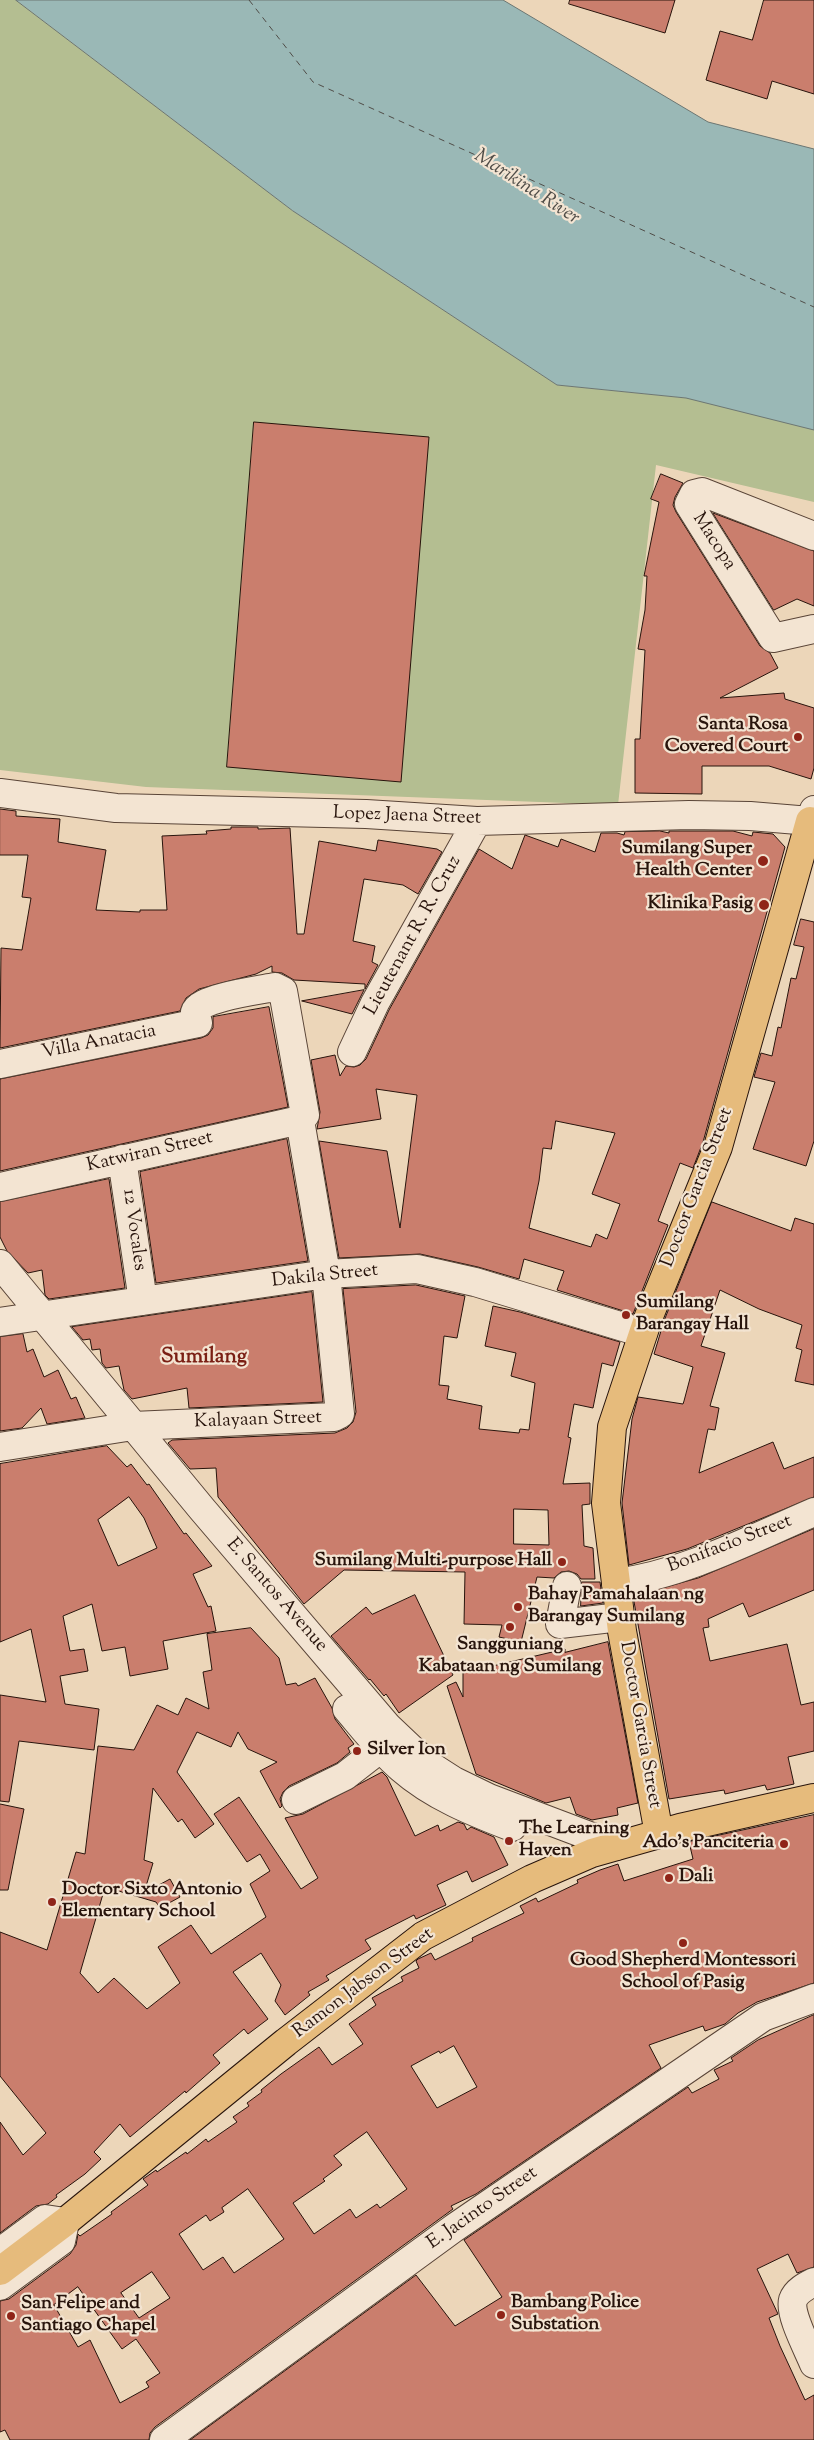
<!DOCTYPE html>
<html>
<head>
<meta charset="utf-8">
<style>
  body { margin:0 }
  canvas { display:block; background:#ecd6b9 }
</style>
</head>
<body>
<canvas width="814" height="2440"></canvas>
<script>
const g = document.querySelector('canvas').getContext('2d');
g.lineJoin = 'round';
function fillPath(path, color) { g.fillStyle = color; g.fill(path, 'evenodd'); }
function strokePath(path, color, width, dash) { g.strokeStyle = color; g.lineWidth = width; g.lineCap = dash ? 'butt' : 'round'; g.setLineDash(dash || []); g.stroke(path); }
function drawText(font, color, halo, rows, align = 'center') {
  g.font = font + ' "Sorts Mill Goudy",serif'; g.lineWidth = 4.5; g.setLineDash([]); g.textBaseline = 'middle'; g.strokeStyle = halo; g.fillStyle = color; for (const [text, x, y, turn = 0] of rows) {
    g.save(); g.translate(x, y); g.rotate((+turn || 0) * Math.PI / 180); g.textAlign = isNaN(turn) ? turn : align; if (halo) g.strokeText(text, 0, 0); g.fillText(text, 0, 0); g.restore();
  }
}
const green = new Path2D(`
  M0,0H16L293,211L557,385L686,398L814,430V502L656,465L618,805L146,787L0,770Z`);
const water = new Path2D(`
  M16,0H503L708,122L814,149V430L686,398L557,385L293,211Z`);
const ferry = new Path2D(`
  M249,0L313,82L814,307`);
const building = new Path2D(`
  M570,0H675L665,33L569,4Z
  M764,0H814V94L772,81L767,99L706,80L720,31L752,40Z
  M254,422L429,437L401,782L227,767Z
  M661,474L683,483L675,497L673,505L676,512L760,646L770,653L778,668L720,698L784,693L785,699L814,708V768L811,779L769,766H702V794L635,793V739H640L645,650L638,649L645,610L647,576H644L659,502L651,499Z
  M713,513L814,551V606L797,599L774,610Z
  M0,809L16,811V816L60,819L58,842L106,850L96,910L140,912V910H167L162,836L207,834L206,831L231,829V827H258V829L290,828L297,934H304L319,841L376,851L378,840L437,849L442,852L418,894L403,885L364,879L353,941L375,946L372,962L378,965L365,989V984L294,980L282,973L272,972V966L256,974L199,989L186,998L180,1011L0,1048L1,948L22,950L31,898L22,897L28,855H0Z
  M660,831L669,833V831H733L752,836L753,832L773,834L785,847L703,1142L693,1168L680,1163L658,1221L668,1225L633,1314L557,1290L564,1271L524,1259L519,1279L478,1267L420,1254L339,1258L319,1141L387,1151L400,1228L417,1095L376,1089L381,1119L317,1129L320,1112L311,1060L335,1055L340,1076L346,1066L354,1067L360,1065L366,1059L389,1010L479,849L512,869L525,835L558,847L561,839L595,852L601,833H617L624,835L625,832ZM556,1121L615,1133L592,1194L620,1204L607,1239L596,1234L591,1247L529,1228L539,1181L543,1148L551,1149Z
  M801,919L814,922V1141L806,1166L753,1149L775,1082L754,1077L761,1053L772,1056L778,1027L781,1028L791,978L796,979L804,947L794,945Z
  M364,990L352,1014L302,1001Z
  M269,1007L288,1107L0,1171V1079L201,1038L208,1035L213,1028V1017Z
  M287,1139L308,1261L156,1283L140,1172Z
  M109,1179L125,1288L49,1299L45,1295L42,1270L28,1273L7,1251L0,1237V1202Z
  M712,1202L791,1231L795,1218L814,1224V1385L795,1381L802,1350L796,1348L802,1325L759,1309L720,1290L701,1346L725,1353L710,1406L719,1408L715,1430L708,1429L699,1473L773,1442L784,1469L814,1457V1497L687,1549L629,1565L622,1503L632,1419L638,1397L683,1404L684,1401L693,1367L654,1354L664,1321Z
  M416,1285L465,1296L457,1338L444,1336L439,1385L449,1386L447,1399L482,1406L479,1429L519,1433L520,1429L529,1430L535,1383L511,1376L516,1353L485,1346L493,1306L520,1312L620,1342L613,1366L602,1363L593,1408L574,1404L568,1437L571,1438L563,1484L590,1483V1504L582,1505L584,1546L593,1548L595,1579H581L577,1574L569,1571L561,1572L554,1578L537,1577L521,1642L499,1637L502,1625L464,1624L465,1572L344,1570L304,1604L218,1497L216,1468L190,1469L168,1443L172,1440L335,1433L347,1428L353,1422L356,1412L343,1289ZM514,1509L548,1510L549,1545L514,1544Z
  M312,1292L323,1402L189,1408L187,1388L132,1399L124,1390L119,1366L106,1368L102,1363L100,1349L92,1350L90,1339L83,1340L72,1327Z
  M23,1334L27,1352L33,1349L44,1377L58,1370L71,1399L76,1397L85,1418L47,1424L41,1408L22,1428L0,1431V1337Z
  M107,1446L127,1467L131,1464L147,1485L149,1484L184,1534L186,1533L212,1566L193,1574L208,1607L211,1606L216,1631L163,1641L168,1669L130,1676L125,1647L102,1651L92,1604L63,1616L70,1651L84,1649L88,1671L60,1676L65,1704L99,1709L94,1750L19,1741L9,1802L0,1801V1695L46,1702L31,1629L0,1642V1464ZM129,1497L144,1518L157,1548L118,1566L98,1520Z
  M814,1529V1590L749,1617L743,1603L708,1619L709,1627L703,1628L710,1661L787,1644L801,1705L814,1702V1751L788,1757L794,1784L767,1790L765,1785L725,1794L724,1790L669,1799L633,1596L698,1578Z
  M582,1582H600L603,1603L581,1606Z
  M415,1595L453,1675L399,1713L386,1694L384,1696L370,1679L369,1680L331,1636L366,1607L372,1614Z
  M251,1628L279,1658L286,1685L296,1683L298,1686L315,1678L332,1708L335,1719L354,1744L348,1748L350,1752L337,1763L289,1786L283,1792L280,1799L282,1806L280,1808L260,1771L277,1762L248,1749L238,1732L231,1747L197,1732L177,1772L214,1824L195,1838L182,1819L178,1822L153,1788L144,1860L153,1863L144,1893L170,1879L180,1897L160,1908L156,1902L105,1887L80,1973L98,1993L114,1978L147,2009L180,1983L158,1947L191,1925L211,1954L266,1917L250,1884L270,1871L260,1854L247,1862L214,1814L239,1797L301,1889L318,1878L285,1818L303,1814L382,1772L387,1777L415,1836L438,1825L440,1831L458,1822L464,1824L467,1830L471,1827L494,1837L508,1865L472,1882L467,1871L437,1885L446,1905L416,1919L414,1915L365,1940L371,1949L326,1976L329,1980L308,1992L310,1995L285,2015L275,2001L281,1985L261,1953L233,1972L268,2019L248,2034L244,2029L213,2055L220,2063L186,2093L185,2091L130,2137L120,2124L94,2152L101,2159L85,2174L56,2195L57,2197L48,2204L36,2206L0,2233V2122L23,2155L46,2133L0,2076V1932L47,1950L76,1852L85,1854L98,1746L134,1750L157,1705L178,1715L186,1698L209,1709L203,1672L212,1670L207,1634Z
  M608,1642L638,1803L617,1808L618,1815L592,1820L576,1814L570,1797L546,1803L476,1774L447,1686L456,1682L463,1697V1673L565,1649V1652Z
  M0,1804L24,1809L8,1890H0Z
  M814,1815V1983L757,2002L738,2013L725,2024L705,2031L703,2026L649,2045L661,2068L476,2194L451,2206L453,2209L155,2427L150,2433L149,2440H10L5,2430L0,2432V2301L9,2299L70,2254L76,2245L78,2234L80,2236L112,2214L111,2212L148,2185L143,2179L146,2177L156,2170L157,2172L186,2152L187,2154L206,2139L208,2142L237,2122L233,2117L249,2106L247,2103L262,2092L261,2090L281,2074L319,2047L332,2065L363,2044L349,2024L376,2005L372,1998L403,1981L401,1977L419,1968L416,1961L418,1959L431,1953L435,1960L473,1941L472,1938L524,1913L520,1906L536,1898L538,1902L578,1883L577,1880L600,1870L618,1864L624,1881L693,1859L689,1842ZM454,2046L477,2087L437,2108L411,2066L439,2051L440,2053ZM367,2132L407,2189L380,2208L377,2204L356,2218L350,2209L314,2234L293,2203L325,2181L323,2179L342,2165L334,2156ZM248,2189L284,2239L234,2273L223,2257L203,2270L179,2234L206,2215L210,2221L224,2212L222,2208ZM152,2272L170,2298L139,2318L121,2293ZM78,2287L122,2349L136,2339L160,2373L146,2382L149,2387L120,2403L90,2340L78,2347L54,2305Z
  M814,2015V2267L797,2273L788,2254L757,2269L778,2314L769,2318L780,2346L805,2400L814,2395V2440H190L416,2275L455,2326L502,2297L464,2240L688,2087L692,2093L719,2079L714,2070L733,2061L731,2058L758,2040Z`);
const minor = new Path2D(`
  M814,536L702,492L694,494L689,504L773,638L814,629
  M0,793L116,808L366,814L477,821L689,815L750,816L810,821L814,810
  M352,1052L375,1003L477,821
  M0,1064L198,1023L195,1012C198,998 260,990 275,987L283,991L305,1115L300,1120L0,1187
  M122,1159L143,1301
  M0,1264L202,1509L388,1727L426,1763L454,1781L489,1798L616,1846
  M0,1322L326,1274L417,1269L475,1282L643,1333
  M0,1447L133,1426L334,1417L340,1414L326,1274L300,1120
  M616,1583C685,1574 751,1539 814,1512
  M567,1586L560,1624L620,1617
  M347,1709C364,1729 381,1751 401,1768C433,1796 473,1812 512,1827
  M296,1800L345,1776L381,1748
  M0,2252L45,2219L65,2222L61,2241L0,2286
  M814,2282C806,2286 796,2291 793,2300C789,2314 808,2349 814,2364
  M164,2440L454,2228L763,2017L814,1998`);
const major = new Path2D(`
  M659,1834L622,1631L606,1503L612,1427L649,1316L718,1147L810,821L814,822
  M0,2271L65,2222L286,2042L423,1936L532,1879L592,1853L680,1828L814,1798`);
const markers = [
  [798,737,5,"#8f2418"],
  [763,861,6,"#8f2418"],
  [764,905,6,"#8f2418"],
  [626,1315,5,"#8f2418"],
  [562,1562,5,"#8f2418"],
  [518,1607,5,"#8f2418"],
  [510,1627,5,"#8f2418"],
  [357,1751,5,"#8f2418"],
  [509,1841,5,"#8f2418"],
  [784,1844,5,"#8f2418"],
  [669,1878,5,"#8f2418"],
  [52,1902,5,"#8f2418"],
  [683,1943,5,"#8f2418"],
  [501,2315,5,"#8f2418"],
  [11,2316,5,"#8f2418"]
];
const streetNames = [
  ["Macopa",713,542,57],
  ["Lopez Jaena Street",407,817,2],
  ["Lieutenant R. R. Cruz",414,936,-61],
  ["Villa Anatacia",99,1043,-11],
  ["Katwiran Street",150,1153,-13],
  ["Doctor Garcia Street",698,1188,-69],
  ["12 Vocales",133,1230,82],
  ["Dakila Street",325,1277,-6],
  ["Kalayaan Street",258,1421,-2],
  ["Bonifacio Street",730,1545,-21],
  ["E. Santos Avenue",276,1596,49],
  ["Doctor Garcia Street",639,1725,80],
  ["Ramon Jabson Street",364,1984,-37],
  ["E. Jacinto Street",483,2209,-35]
];
const poiNames = [
  ["Santa Rosa",788,726,"right"],
  ["Covered Court",788,748,"right"],
  ["Sumilang Super",752,850,"right"],
  ["Health Center",752,872,"right"],
  ["Klinika Pasig",753,905,"right"],
  ["Sumilang",636,1304],
  ["Barangay Hall",636,1326],
  ["Sumilang Multi-purpose Hall",552,1562,"right"],
  ["Bahay Pamahalaan ng",528,1596],
  ["Barangay Sumilang",528,1618],
  ["Sangguniang",510,1646,"center"],
  ["Kabataan ng Sumilang",510,1668,"center"],
  ["Silver Ion",367,1751],
  ["The Learning",519,1830],
  ["Haven",519,1852],
  ["Ado's Panciteria",774,1844,"right"],
  ["Dali",679,1878],
  ["Doctor Sixto Antonio",62,1891],
  ["Elementary School",62,1913],
  ["Good Shepherd Montessori",683,1962,"center"],
  ["School of Pasig",683,1984,"center"],
  ["Bambang Police",511,2304],
  ["Substation",511,2326],
  ["San Felipe and",21,2305],
  ["Santiago Chapel",21,2327]
];
const waterNames = [
  ["Marikina River",526,188,33]
];
const quarterNames = [
  ["Sumilang",204,1358]
];
fillPath(green, '#b4be91');
fillPath(water, '#9ab8b6');
strokePath(water, '#6c7672', 1);
strokePath(ferry, '#504d48', 1, [6, 5]);
fillPath(building, '#ca7e6d');
strokePath(building, '#28140c', 1);
strokePath(minor, '#594437', 30);
strokePath(major, '#28140c', 30);
strokePath(minor, '#f3e4d2', 28);
strokePath(major, '#e6bb7c', 28);
for (const [x, y, r, color] of markers) { const dot = new Path2D(); dot.arc(x, y, r, 0, 2 * Math.PI); g.fillStyle = color; g.fill(dot); strokePath(dot, '#f3e4d2', 2); }
drawText('19px', '#28140c', '#f3e4d2', streetNames);
drawText('bold 19px', '#28140c', '#f3e4d2', poiNames, 'left');
drawText('italic 20px', '#504d48', '#f3e4d2', waterNames);
drawText('bold 21px', '#7a1f14', '#f3e4d2', quarterNames);
</script>
</body>
</html>
